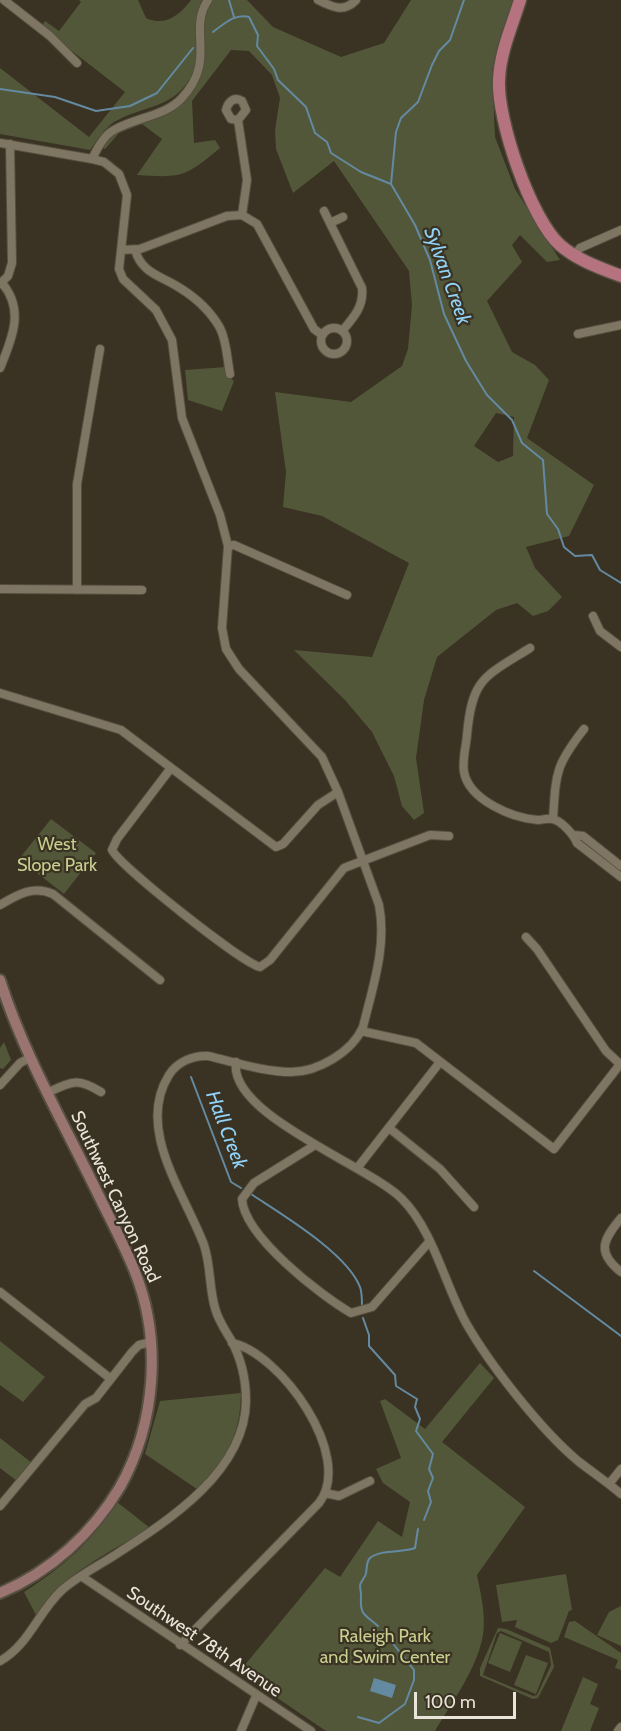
<!DOCTYPE html>
<html>
<head>
<meta charset="utf-8">
<style>
  body { margin:0 }
  #map { position:relative; width:621px; height:1731px; overflow:hidden; background:#3a3222; font-family:Cabin,sans-serif }
  canvas { display:block }
  .scale { position:absolute; left:414px; top:1692px; width:102px; height:27px; box-sizing:border-box; border:3px solid #eae5db; border-top:0; padding-left:8px; font-size:18px; line-height:21px; white-space:nowrap; color:#eae5db; -webkit-text-stroke:4px #3a3222; paint-order:stroke }
</style>
</head>
<body>
<div id="map">
<canvas width="621" height="1731"></canvas>
<div class="scale">100 m</div>
</div>
<script>
const g = document.querySelector('canvas').getContext('2d');
g.lineJoin = 'round';
function fillPath(path, color) { g.fillStyle = color; g.fill(path, 'evenodd'); }
function strokePath(path, color, width, dash) { g.strokeStyle = color; g.lineWidth = width; g.lineCap = dash ? 'butt' : 'round'; g.setLineDash(dash || []); g.stroke(path); }
function drawText(font, color, halo, rows, align = 'center') {
  g.font = font + ' Cabin,sans-serif'; g.lineWidth = 4.5; g.setLineDash([]); g.textBaseline = 'middle'; g.strokeStyle = halo; g.fillStyle = color; for (const [text, x, y, turn = 0] of rows) {
    g.save(); g.translate(x, y); g.rotate((+turn || 0) * Math.PI / 180); g.textAlign = isNaN(turn) ? turn : align; if (halo) g.strokeText(text, 0, 0); g.fillText(text, 0, 0); g.restore();
  }
}
const green = new Path2D(`
  M79,0H138L146,18C165,27 180,15 191,0H202C192,24 204,50 193,72C176,110 145,104 114,122C104,129 97,140 90,150L0,134V68L89,137L125,92L41,27L45,21L59,31L81,2Z
  M212,0H247L273,27L341,57L384,43L411,0H513L492,71L495,137L515,189L560,260L547,262L520,235L512,245L522,262L487,301L512,352L535,365L549,380L527,438L594,485L569,536L526,547L535,568L562,597L548,611L533,616L517,603L496,610L437,657L424,700L416,758L424,813L414,820L402,806L394,776L372,732L345,700L294,650L372,657L409,563L322,516L283,507L286,472L275,392L351,402L402,366L408,349L412,305L409,271L334,161L293,193L276,149L275,130L280,98L272,75L249,51L231,50L192,101L194,143L215,140L220,148C185,177 182,178 137,175L162,139L142,124L119,133L105,149L102,147L113,133L187,97L203,69L204,20ZM496,413L514,417L513,456L498,462L474,446Z
  M226,367L228,376L234,381L222,411L188,400L185,370Z
  M51,819L96,853L64,894L19,859Z
  M4,1042L11,1060L3,1069L0,1068V1048Z
  M0,1341L45,1377L23,1402L0,1385Z
  M480,1363L494,1378L442,1442L525,1507L477,1575C481,1595 486,1615 483,1635C477,1669 452,1702 435,1731H326L239,1672L325,1568L340,1577L378,1521L402,1537L410,1502L383,1483L376,1469L401,1458L380,1401L385,1399L425,1429Z
  M241,1393C240,1437 227,1457 197,1489L145,1454L160,1401Z
  M0,1438L32,1463L17,1481L0,1468Z
  M117,1502L150,1528C109,1553 63,1573 36,1615L24,1592C62,1568 93,1541 117,1502Z
  M566,1574L572,1610L569,1611L558,1640L551,1643L515,1627L517,1620L502,1622L496,1585Z
  M621,1606V1646L597,1635L609,1612Z
  M575,1621L621,1653V1670L615,1668L618,1660L564,1637L569,1622Z
  M498,1628L506,1629L550,1648L554,1667L538,1698L533,1699L480,1676V1668ZM501,1631L549,1652L551,1665L537,1695L533,1696L483,1675L497,1633Z
  M500,1633L522,1642L510,1672L488,1663Z
  M526,1655L548,1663L536,1694L514,1685Z
  M583,1677L598,1684L590,1704L599,1708L590,1731H561Z`);
const water = new Path2D(`
  M374,1678L396,1685L392,1698L370,1691Z`);
const stream = new Path2D(`
  M229,0L234,17
  M213,32C224,24 235,13 249,17L258,35L257,46L274,69L278,80L306,107L315,133L327,142L331,153L361,172L391,184L415,225L430,260L444,314L466,361L487,395L512,420L522,443L543,460L547,514L558,529L564,547L575,556L592,555L600,570L621,583
  M0,89L55,97L96,111L130,106L157,93L193,48
  M391,184L396,132L401,118L418,102L432,65L439,51L450,40L464,0
  M191,1077L231,1182L241,1188
  M251,1194C281,1214 347,1253 360,1287C362,1292 362,1300 362,1306
  M534,1271L621,1336
  M363,1318L369,1335V1346L395,1375L396,1386L417,1399L415,1407L420,1419L416,1431L433,1454L429,1469L433,1478L428,1491L431,1502L424,1520
  M378,1626C364,1614 360,1615 361,1597C361,1583 357,1589 365,1576C368,1571 365,1563 370,1558C381,1549 403,1553 415,1548L418,1529
  M358,1717L379,1723L405,1704L414,1680V1670L383,1631`);
const street = new Path2D(`
  M4,0L50,36L77,63
  M318,0C332,7 344,13 356,0
  M238,120L231,119L226,110C228,102 234,96 242,101L246,110L238,120L247,180L242,215
  M0,143L92,159L104,162L119,174L127,195L119,269L123,279L156,310L172,340L182,418L220,515L228,546L222,628L226,649L239,669L322,757L338,792L379,905C387,946 373,986 363,1027C352,1052 318,1072 291,1072C264,1072 234,1062 208,1056C193,1055 177,1062 169,1075C135,1129 185,1194 204,1245C211,1266 209,1288 215,1308C218,1320 225,1330 231,1340C242,1360 246,1379 246,1401C245,1472 168,1521 115,1555C98,1566 78,1576 62,1590C38,1612 29,1645 0,1661
  M92,159C97,149 104,135 114,130C134,118 165,116 181,99C218,60 187,31 208,0
  M324,211L362,288C364,306 354,317 343,330
  M330,223L343,217
  M121,250L140,249L227,216L242,215L257,224L314,329L322,335
  M135,250C142,274 162,276 180,288C196,298 211,312 220,328C227,342 227,359 230,374
  M575,255L580,248L621,230
  M0,284L8,276L12,263L10,144
  M321 341a13 13 0 1 1 26 0a13 13 0 1 1-26 0Z
  M578,334L621,325
  M0,368C12,339 25,310 2,283
  M228,546L234,545L347,595
  M0,589L142,590
  M77,590V484L100,349
  M593,616L600,631L621,647
  M530,648C484,677 472,678 467,735C466,747 462,760 464,772C469,800 512,818 538,820C542,820 547,818 552,819C561,820 574,835 577,843L621,877
  M0,693L121,730L276,847L283,844L318,805L338,792
  M171,768L117,839L112,850C121,867 241,962 260,967L270,960L344,868L430,835L449,836
  M553,819C556,773 555,766 584,729
  M574,835L583,836L621,866
  M0,905C17,895 33,885 53,894L160,980
  M526,937L537,949L606,1051L620,1064
  M361,1031L416,1043L554,1149L621,1063
  M236,1062C228,1115 370,1166 402,1199C433,1230 445,1285 466,1323C490,1365 541,1430 578,1461C592,1472 607,1482 621,1494
  M0,1085L20,1063L31,1057
  M49,1092C73,1081 78,1078 101,1092
  M389,1128L440,1169L474,1207
  M315,1145L254,1183L242,1199C244,1236 320,1295 351,1313L372,1307L429,1242
  M358,1167L440,1062
  M621,1218C603,1240 596,1252 621,1272
  M0,1292L111,1379
  M609,1484L621,1469
  M325,1493L339,1496L370,1481
  M0,1506L85,1404L96,1398L132,1352L139,1345L151,1342
  M81,1576L311,1731
  M180,1645L319,1503C355,1456 280,1353 232,1343
  M241,1731L256,1696
  M618,1731L621,1727`);
const secondary = new Path2D(`
  M0,980C23,1053 63,1122 96,1190C109,1217 124,1244 135,1272C162,1340 156,1423 120,1487C92,1534 50,1572 0,1593`);
const primary = new Path2D(`
  M520,0C512,26 500,52 499,80C497,119 530,218 560,245C577,260 600,268 621,276`);
const parkNames = [
  ["West",57,845],
  ["Slope Park",57,866],
  ["Raleigh Park",385,1637],
  ["and Swim Center",385,1658]
];
const streetNames = [
  ["Southwest Canyon Road",115,1197,65],
  ["Southwest 78th Avenue",204,1642,34]
];
const waterNames = [
  ["Sylvan Creek",447,276,70],
  ["Hall Creek",226,1130,69]
];
fillPath(green, '#53573a');
fillPath(water, '#638aa1');
strokePath(stream, '#638aa1', 2);
strokePath(street, '#554f40', 10);
strokePath(secondary, '#554f40', 14);
strokePath(primary, '#554f40', 15);
strokePath(street, '#7e7663', 8);
strokePath(secondary, '#997471', 10);
strokePath(primary, '#b4737f', 12);
drawText('18px', '#c7d08f', '#3a3222', parkNames);
drawText('18px', '#eae5db', '#3a3222', streetNames);
drawText('italic 20px', '#90d2f8', '#3a3222', waterNames);
</script>
</body>
</html>
